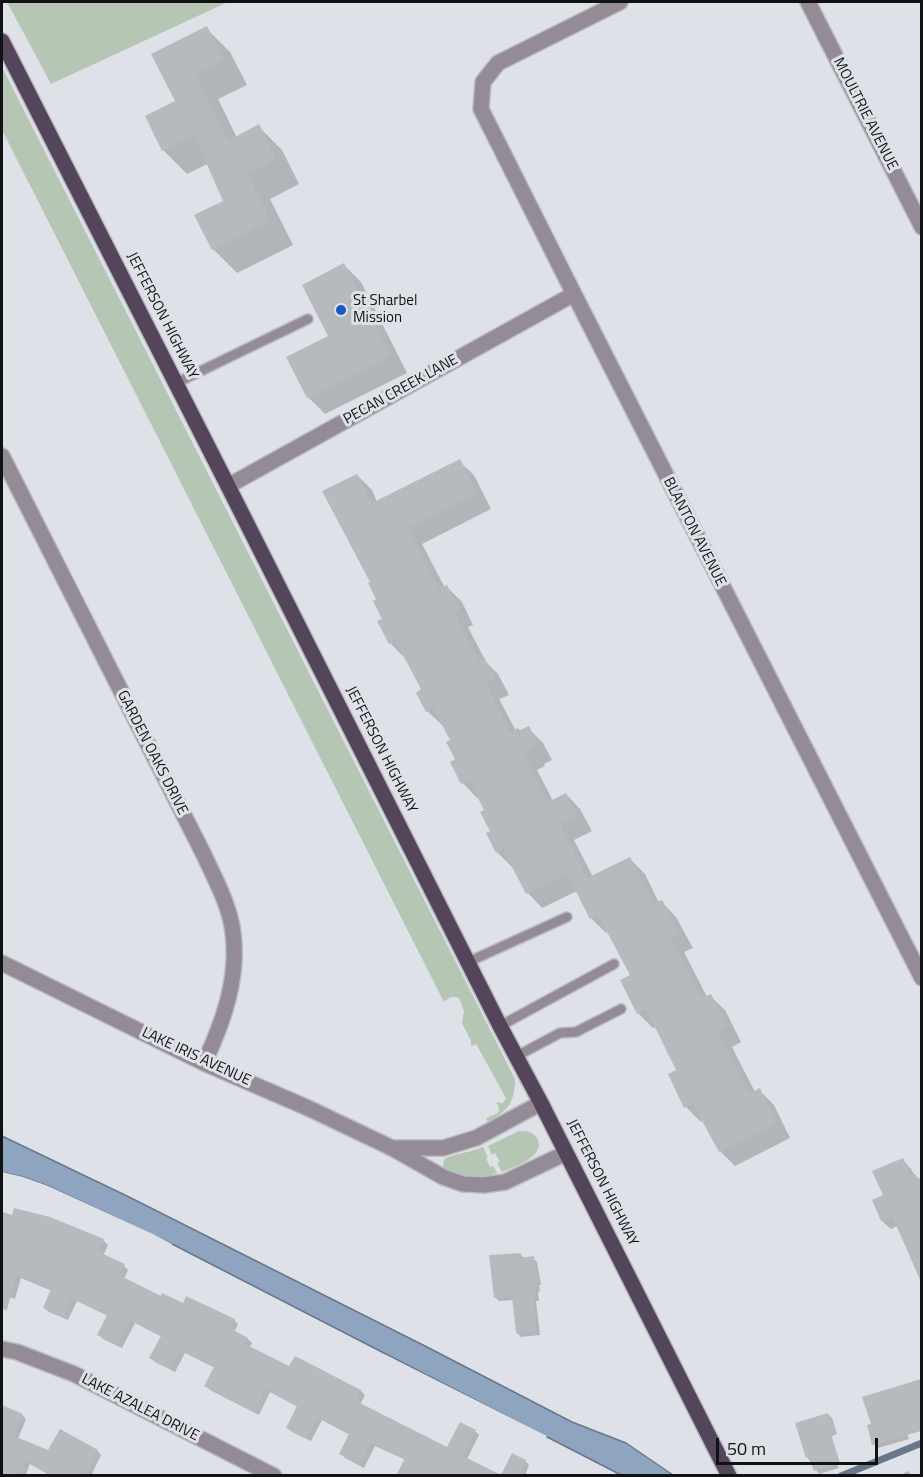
<!DOCTYPE html>
<html>
<head>
<meta charset="utf-8">
<style>
  body { margin:0 }
  #map { position:relative; width:923px; height:1477px; overflow:hidden; background:#dee1e7; font-family:"Titillium Web",sans-serif }
  canvas { display:block }
  .frame { position:absolute; inset:0; border:3px solid #111214; pointer-events:none }
  .scale { position:absolute; left:716px; top:1438px; width:162px; height:27px; box-sizing:border-box; border:3px solid #111214; border-top:0; padding-left:8px; font-size:18px; line-height:21px; white-space:nowrap; color:#111214; -webkit-text-stroke:4px #dee1e7; paint-order:stroke }
</style>
</head>
<body>
<div id="map">
<canvas width="923" height="1477"></canvas>
<div class="frame"></div>
<div class="scale">50 m</div>
</div>
<script>
const g = document.querySelector('canvas').getContext('2d');
g.lineJoin = 'round';
function fillPath(path, color) { g.fillStyle = color; g.fill(path, 'evenodd'); }
function strokePath(path, color, width, dash) { g.strokeStyle = color; g.lineWidth = width; g.lineCap = dash ? 'butt' : 'round'; g.setLineDash(dash || []); g.stroke(path); }
function drawText(font, color, halo, rows, align = 'center') {
  g.font = font + ' "Titillium Web",sans-serif'; g.lineWidth = 6; g.setLineDash([]); g.textBaseline = 'middle'; g.strokeStyle = halo; g.fillStyle = color; for (const [text, x, y, turn = 0] of rows) {
    g.save(); g.translate(x, y); g.rotate((+turn || 0) * Math.PI / 180); g.textAlign = isNaN(turn) ? turn : align; if (halo) g.strokeText(text, 0, 0); g.fillText(text, 0, 0); g.restore();
  }
}
const green = new Path2D(`
  M7,2H228L51,84Z
  M2,67L515,1079C515,1103 507,1111 488,1122L486,1119C494,1113 504,1115 496,1102L503,1103L506,1098L476,1044L471,1046V1041L462,1023L464,1011L459,998C452,996 449,997 444,1002L2,130Z
  M519,1131C526,1131 532,1131 537,1138C547,1156 514,1167 502,1172L497,1163L500,1162L495,1153L492,1155L488,1146Z
  M483,1147L488,1157L486,1158L490,1167L493,1166L497,1173C480,1179 459,1178 443,1169L444,1159C454,1154 471,1152 483,1147Z`);
const water = new Path2D(`
  M2,1136L129,1197L427,1347L572,1422L626,1443L673,1475H621L172,1244L48,1186L23,1177L2,1172Z`);
const pier = new Path2D(`
  M2,1172L23,1177L48,1186L153,1234L172,1244L171,1247L43,1188L22,1180L2,1175Z
  M386,1355L547,1436L545,1439L384,1357Z`);
const shadow = new Path2D(`
  M206,28L230,52L247,85L218,99L237,138L258,126L282,150L299,184L270,199L293,245L237,273L213,249L225,201L209,163L187,174L163,150L177,102Z
  M344,265L361,282L407,373L325,414L308,397L330,337Z
  M459,461L474,475L491,509L422,544L445,588L447,587L462,602L473,625L468,627L486,662L498,674L509,695L499,699L516,731L520,732L528,728L543,743L552,760L544,764L545,766L537,770L553,801L566,794L580,809L592,831L574,840L593,877L630,859L645,874L659,903L662,902L676,917L693,948L684,952L707,997L710,996L725,1010L741,1042L732,1047L755,1092L759,1090L774,1105L790,1138L735,1166L720,1151L703,1120L701,1122L686,1107L678,1071L656,1026L653,1028L638,1013L622,981L632,976L609,931L606,933L591,918L577,891L542,908L528,893L513,866L512,867L497,852L486,811L479,797L477,798L463,783L452,741L444,724L442,725L427,711L424,690L405,658L390,643L378,600L372,583L357,475L372,490L377,502Z
  M903,1160L911,1169L915,1176L920,1180L922,1179V1264L920,1265L897,1226L891,1229L882,1221L874,1200L885,1196Z
  M2,1214L13,1217L50,1219L104,1241L108,1245L103,1256L124,1266L128,1270L124,1279L161,1298L234,1320L238,1324L234,1332L248,1339L252,1343L249,1348L290,1368L361,1391L365,1395L360,1405L447,1449L475,1431L479,1435L467,1459L406,1460L375,1446L364,1468L345,1458L341,1454L350,1435L322,1420L311,1441L292,1432L288,1428L298,1407L270,1392L259,1415L210,1390L206,1386L215,1368L185,1353L175,1372L155,1362L151,1358L162,1337L135,1323L122,1348L103,1339L99,1334L108,1316L77,1301L68,1320L49,1312L44,1308L52,1291L21,1278L15,1299L2,1295Z
  M520,1254L525,1259L533,1258L537,1262L541,1285H539L540,1291L538,1292L539,1301H536L540,1335L521,1337L517,1333L514,1300L499,1301L495,1297Z
  M922,1381V1427L907,1432L909,1439L878,1448L874,1444L872,1425L864,1398Z
  M2,1407L22,1415L26,1419L18,1439L49,1452L60,1431L98,1451L101,1455L91,1476H51L30,1464L25,1476H2Z
  M828,1414L832,1418L837,1434L824,1440L839,1468L819,1474L807,1457Z
  M525,1461L529,1465L525,1476H502Z
  M908,1471L912,1476H899Z`);
const stream = new Path2D(`
  M841,1476L922,1443`);
const building = new Path2D(`
  M207,26L224,60L195,75L228,141L259,124L276,160L247,175L270,220L212,250L194,215L223,201L194,135L162,151L145,116L175,101L151,54Z
  M344,263L391,356L307,398L286,357L328,336L302,285Z
  M460,459L477,494L408,528L439,589L447,585L460,610L454,612L479,660L484,657L495,679L486,684L510,732L518,728L520,730L529,726L538,745L530,749L531,751L524,755L548,802L566,793L578,816L560,825L587,878L630,857L654,904L662,900L679,933L671,937L701,998L711,994L727,1027L718,1032L749,1094L760,1088L776,1123L719,1152L693,1104L684,1108L668,1074L676,1070L646,1009L637,1014L620,980L630,975L598,915L590,919L567,874L526,894L503,849L496,853L486,833L490,831L480,812L484,810L469,780L461,784L450,762L455,759L446,742L450,740L433,708L426,712L416,693L421,689L395,640L389,644L377,621L382,619L373,601L376,599L368,583L370,582L322,491L357,474L372,503Z
  M903,1158L911,1175L915,1174L918,1179L921,1178V1282L897,1227H896L892,1217L881,1221L872,1200L883,1195L872,1171Z
  M14,1208L50,1217L104,1239L99,1252L125,1264L119,1275L161,1296L162,1293L183,1303L186,1296L235,1319L230,1328L248,1338L245,1344L289,1366L295,1356L361,1390L356,1401L447,1447L460,1422L476,1430L463,1456L501,1475L512,1453L526,1460L519,1476H396L405,1458L371,1443L360,1464L339,1454L349,1434L318,1417L307,1438L286,1428L297,1406L265,1389L254,1412L204,1386L214,1367L180,1350L170,1369L149,1358L161,1336L130,1320L118,1345L97,1335L107,1315L72,1298L64,1317L43,1308L51,1289L16,1275L7,1310L2,1309V1212L12,1215Z
  M521,1253V1258L534,1256V1265H536L538,1282H536L537,1288H535L536,1298H533L537,1331L516,1333L512,1296L494,1298L489,1255Z
  M921,1379V1431L872,1445L867,1425L871,1424L862,1397Z
  M2,1405L23,1414L14,1436L48,1450L60,1429L98,1450L85,1476H52L26,1461L20,1476H2Z
  M828,1413L835,1433L831,1434L840,1463L814,1471L809,1457L806,1458L795,1423Z`);
const lane = new Path2D(`
  M176,383L308,319
  M468,962L567,917
  M500,1026L614,964
  M515,1057L560,1033L576,1032L621,1009`);
const street = new Path2D(`
  M620,2L498,63L483,82L481,109L574,294L922,978
  M808,2L922,227
  M2,456L204,855C215,879 230,906 233,933C239,978 223,1023 204,1063
  M228,486L574,294
  M2,963L204,1063L308,1108L392,1148L443,1177L463,1184L484,1185L505,1182L566,1153
  M395,1148H443L476,1138L541,1103
  M2,1349L17,1352L74,1374L274,1476`);
const primary = new Path2D(`
  M2,41L228,486L500,1026L541,1103L729,1476`);
const markers = [
  [341,310,6,"#1858c3"]
];
const streetNames = [
  ["MOULTRIE AVENUE",865,114,63],
  ["JEFFERSON HIGHWAY",162,316,63],
  ["PECAN CREEK LANE",401,390,-29],
  ["BLANTON AVENUE",694,532,63],
  ["JEFFERSON HIGHWAY",381,750,63],
  ["GARDEN OAKS DRIVE",152,753,63],
  ["LAKE IRIS AVENUE",196,1057,25],
  ["JEFFERSON HIGHWAY",602,1183,63],
  ["LAKE AZALEA DRIVE",140,1408,27]
];
const poiNames = [
  ["St Sharbel",353,301],
  ["Mission",353,318]
];
fillPath(green, '#b6c6b4');
fillPath(water, '#8ea4bf');
strokePath(water, '#68788c', 1.5);
fillPath(pier, '#dee1e7');
fillPath(shadow, '#0003');
strokePath(stream, '#68788c', 7);
fillPath(building, '#b6b9be');
strokePath(lane, '#b9bcc1', 12);
strokePath(street, '#b9bcc1', 18);
strokePath(primary, '#b9bcc1', 18);
strokePath(lane, '#948b97', 9);
strokePath(street, '#948b97', 15);
strokePath(primary, '#55455a', 15);
for (const [x, y, r, color] of markers) { const dot = new Path2D(); dot.arc(x, y, r, 0, 2 * Math.PI); g.fillStyle = color; g.fill(dot); strokePath(dot, '#dee1e7', 2); }
drawText('15px', '#111214', '#dee1e7', streetNames);
drawText('15px', '#111214', '#dee1e7', poiNames, 'left');
</script>
</body>
</html>
